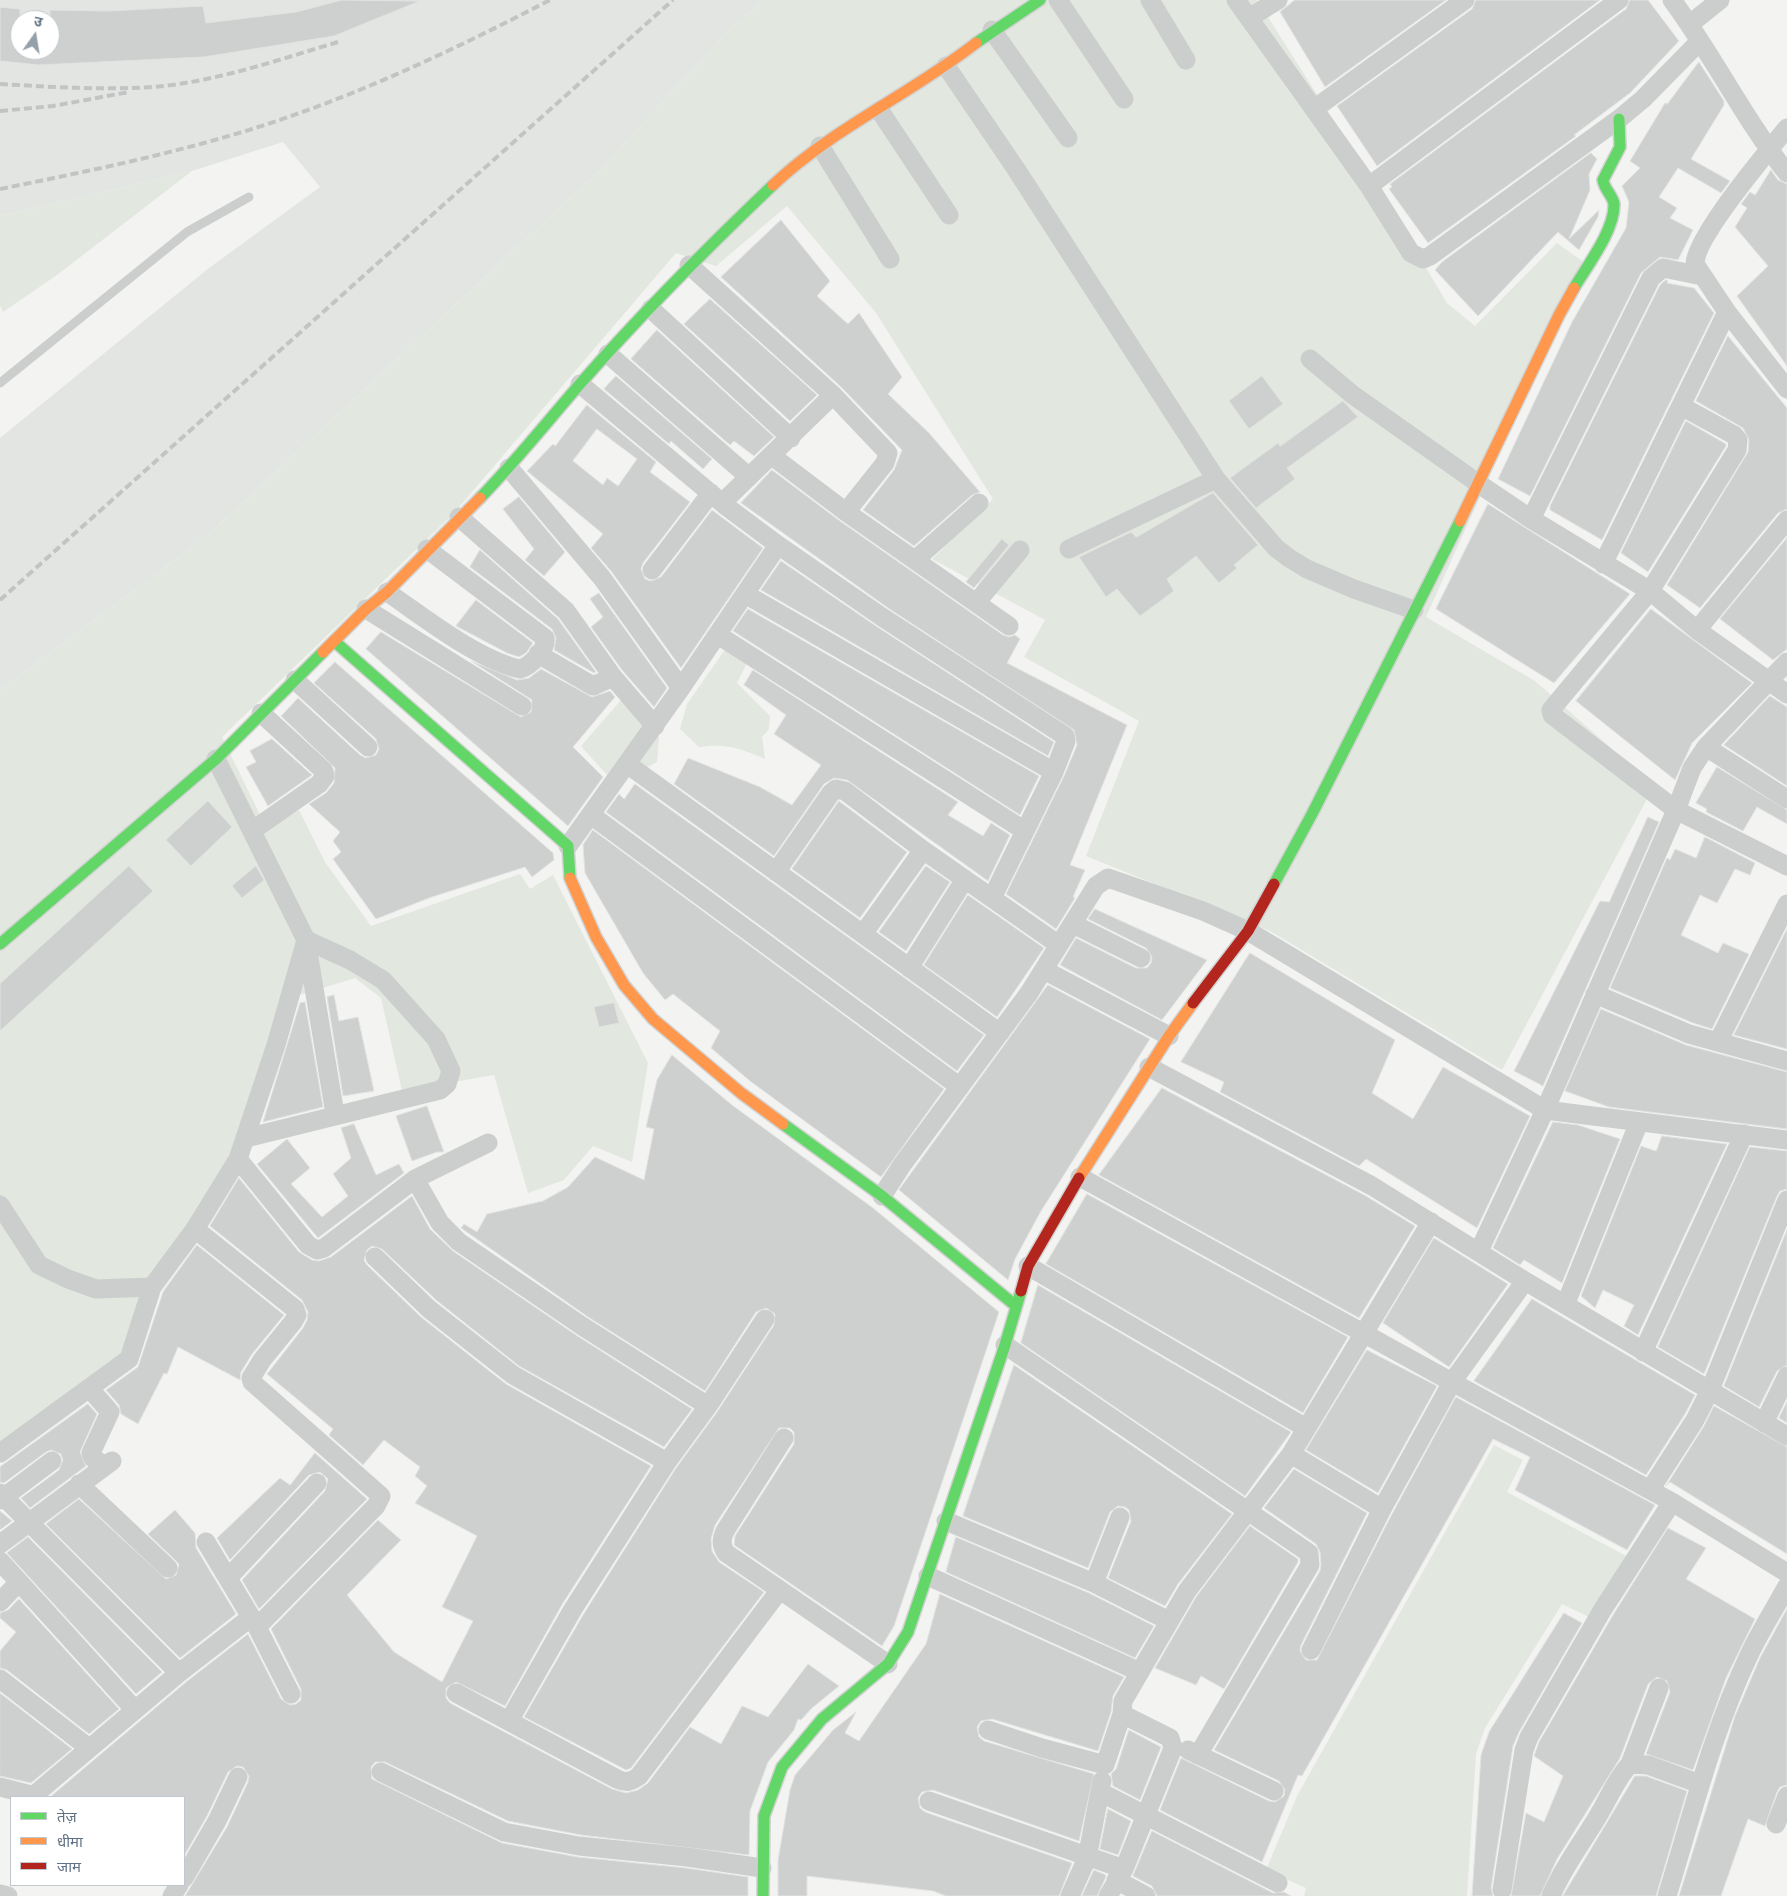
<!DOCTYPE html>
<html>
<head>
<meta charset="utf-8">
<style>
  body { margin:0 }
  #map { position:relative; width:1787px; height:1896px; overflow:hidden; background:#f3f4f1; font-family:"Noto Sans","Noto Sans Devanagari",sans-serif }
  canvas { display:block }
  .legend { position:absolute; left:10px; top:1796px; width:175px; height:90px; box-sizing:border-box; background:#fff; border:1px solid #c0c7ce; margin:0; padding:6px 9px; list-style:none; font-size:15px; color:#617284 }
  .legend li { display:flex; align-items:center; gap:10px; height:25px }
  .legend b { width:25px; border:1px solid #c0c7ce }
  .north { position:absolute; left:10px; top:10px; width:50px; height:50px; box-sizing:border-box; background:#fff; border:1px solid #c0c7ce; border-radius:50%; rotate:13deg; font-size:14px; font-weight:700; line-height:20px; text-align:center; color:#617284 }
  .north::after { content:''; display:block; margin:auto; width:18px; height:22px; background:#94a0aa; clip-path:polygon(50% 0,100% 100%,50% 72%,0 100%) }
</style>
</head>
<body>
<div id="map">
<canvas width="1787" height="1896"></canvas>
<ul class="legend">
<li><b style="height:6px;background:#63d668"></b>तेज़</li>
<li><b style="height:6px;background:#ff974d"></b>धीमा</li>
<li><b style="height:6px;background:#b3261e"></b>जाम</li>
</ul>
<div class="north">उ</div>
</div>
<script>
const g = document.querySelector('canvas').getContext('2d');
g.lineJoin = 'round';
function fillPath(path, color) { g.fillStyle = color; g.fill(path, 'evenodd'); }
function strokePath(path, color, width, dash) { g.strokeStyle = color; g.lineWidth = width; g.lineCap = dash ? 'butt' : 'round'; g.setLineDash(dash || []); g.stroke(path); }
const built = new Path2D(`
  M0,0H764L733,26L600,170L207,536L0,690V438L209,268L320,187L283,142L192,171L0,216ZM20,20H50V50H20Z`);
const green = new Path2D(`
  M764,0H1257L1409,239L1447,303L1475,326L1557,243L1585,263L1426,617L1535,681L1654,786L1502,1070L1270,931L1086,856L1139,721L1024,657L1045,620L932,559L993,499L876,313L787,206L716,266L676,253L454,513L222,737L267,829L299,810L325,862L371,926L520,874L530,889L553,875L648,1063L632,1162L593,1146L564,1180L528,1193L494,1075L402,1091L381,998L355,978L297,996L243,1159L158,1290L133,1362L0,1462V690L207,536L600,170L733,26Z
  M192,171L57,275L3,312L0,306V216Z
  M724,651H730L744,658L746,665L737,683L770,716L769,729L762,737L765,759C741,748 725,743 699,747L680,729L687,704Z
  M621,700L659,737L657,762L629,777L608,776L581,746Z
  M1494,1445L1523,1460L1507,1492L1630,1558L1591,1618L1562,1604L1485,1728L1476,1754L1467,1896H1304L1306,1888L1266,1870L1297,1796Z`);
const building = new Path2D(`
  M342,0L420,1L334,36L204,57L38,65L0,61V7L20,9V50H50V10L108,11L203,6L206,23L296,12Z
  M1295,0H1446L1325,87L1280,12Z
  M1476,0H1600L1377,166L1337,106L1472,9Z
  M1630,0H1648L1679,41L1630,93L1574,135L1576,136L1428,243L1389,189L1392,187L1390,184L1626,9Z
  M1699,62L1724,101V105L1691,159L1730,181L1721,193L1678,168L1659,197L1677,208L1670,218L1693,230L1678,260L1660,257L1641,273L1530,496L1498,479L1572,322L1626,228L1629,202L1622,186L1640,168L1630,161L1665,103L1667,104Z
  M1591,153L1597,159L1589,174L1590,190L1569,239L1599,210L1598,217L1579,250L1558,232L1478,316L1435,270L1442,262Z
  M1771,170L1778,180L1787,184V366L1737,296L1768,266L1735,227L1747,208L1741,204L1750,192L1755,195Z
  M781,220L830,281L817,296L848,324L859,313L902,377L888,394L929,433L980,492L972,495L914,546L863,510L894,470L902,450L841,387L721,277Z
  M1666,280L1668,281L1667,283L1694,288L1714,313L1602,540L1550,510V506L1660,285Z
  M710,299L817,395L790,421L684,324Z
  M657,330L774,437L754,456L734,441L730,445L631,359Z
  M1728,336L1787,408V509L1778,513L1700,608L1667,585L1748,452L1749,440L1743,428L1696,401Z
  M616,376L712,459L703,469L671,441L669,444L604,389Z
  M1262,376L1283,404L1249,429L1229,401Z
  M1343,401L1358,417L1287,468L1295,479L1256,508L1230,478L1278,443L1280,446Z
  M587,405L656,462L650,472L690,502L643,563L641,569L645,579L651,581L661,577L712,510L763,548L681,668L611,571L591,548L603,534L527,471L553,444L555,446ZM597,429L637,459L618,486L607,478L603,485L573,461Z
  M1686,421L1726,444V446L1648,572L1621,553Z
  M772,470L840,521L1003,635L1009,637L1015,635L1020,639L1007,663L1127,725L1070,865L1085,870L1073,897L1075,898L1056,929L1006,894L1064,776L1077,745L1074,730L888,608L741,503Z
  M1213,493L1258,545L1234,565L1237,568L1219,583L1196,556L1167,579L1174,591L1140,616L1117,589L1106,597L1079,557L1131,532L1136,537Z
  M519,497L565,552L544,576L525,560L534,549L503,509Z
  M1488,504L1630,594L1554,683L1436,609Z
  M1787,538V649L1773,660L1720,619Z
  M1002,539L1009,545L974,588L966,582Z
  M480,550L558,619L596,672L594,673L554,650L556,638L552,629L470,567Z
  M781,561L876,626L1054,742L1048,756L761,590Z
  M599,593L667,688L654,707L622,670L591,627L603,617L590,599Z
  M476,600L533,643L526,653L519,657L507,653L456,626Z
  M748,609L1039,776L1020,815L733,631Z
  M1651,609L1752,683L1692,743L1675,780L1576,701Z
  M381,632L521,717L531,712L532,700L471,661L517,680L529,678L541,669L592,697L610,691L615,697L573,747L603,777L568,826L366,649Z
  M335,662L553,853L554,860L532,877L525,867L429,898L376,919L333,859L341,852L333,841L340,832L309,804L326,793L334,783L335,768L281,716L298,698L360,755L366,758L376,755L379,749L376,739L314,683Z
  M753,670L958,802L948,815L983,836L991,823L1010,835L988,881L847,780L834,778L824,784L774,856L674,784L688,758L760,787L792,805L821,765L774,734L786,715L744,685Z
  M1770,696L1787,707V786L1724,745Z
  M272,739L312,775L268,806L246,767L256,762L250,751Z
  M1717,767L1787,810V824L1757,807L1743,831L1706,812L1707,809L1696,803Z
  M635,784L984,1035L957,1071L606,812L619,794L624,799Z
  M208,801L232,827L191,866L166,840Z
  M839,801L907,852L860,918L792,869Z
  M1648,817L1659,822L1543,1086L1514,1071L1600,901L1609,902Z
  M593,830L944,1089L881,1177L750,1081L711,1048L720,1031L673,994L665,1000L643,973L585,873L583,845Z
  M1705,837L1755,863L1750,875L1735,869L1717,903L1700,895L1681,935L1718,953L1723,943L1749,954L1712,1029L1693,1023L1610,988L1667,858L1670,860L1675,849L1696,858Z
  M129,866L153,891L0,1031V984Z
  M256,866L264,880L242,898L232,886Z
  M926,866L950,882L906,951L879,932Z
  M968,895L1044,948L997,1017L924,965Z
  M1095,909L1207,960L1162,1020L1060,965L1076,938L1136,968H1147L1151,963L1152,957L1146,948L1088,919Z
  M1787,929V1049L1734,1035Z
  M1250,953L1395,1040L1372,1093L1413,1119L1443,1067L1530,1116L1477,1228L1366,1159L1359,1166L1220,1092L1224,1082L1181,1062Z
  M1048,985L1150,1039L1041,1211L1015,1259L1008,1280L899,1190Z
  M334,995L339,1021L358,1017L374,1091L343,1096L327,997Z
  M305,1002L323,1107L263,1122L300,1003Z
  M614,1003L619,1023L599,1027L594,1007Z
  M1601,1009L1686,1045L1787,1072V1129L1609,1107L1565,1091Z
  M672,1055L732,1105L873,1208L999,1312L894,1626L882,1646L734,1545L735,1536L794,1444V1432L790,1428H779L715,1525L711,1539L712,1551L719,1562L764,1592L631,1768L626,1770L524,1717L583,1615L676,1468L717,1412L774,1325L775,1314L766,1308L756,1312L705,1391L588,1317L461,1228L464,1224L477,1232L487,1214L543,1201L568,1187L595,1157L644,1180L654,1129L646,1127L657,1080Z
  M1162,1088L1366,1196L1415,1226L1359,1318L1099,1175Z
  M427,1106L444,1152H437L412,1161L396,1116Z
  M1553,1122L1578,1125L1620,1139L1562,1283L1524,1260L1520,1265L1493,1248Z
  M354,1124L376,1175L399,1164L404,1173L318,1238L257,1164L287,1139L310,1168L291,1184L322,1217L348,1196L333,1174L351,1158L341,1128Z
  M1662,1136L1727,1144L1638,1335L1624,1326L1634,1305L1603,1290L1595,1308L1581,1296L1641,1146L1656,1151Z
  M1750,1147L1787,1151V1189L1780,1191L1777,1196L1704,1374L1658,1347Z
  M239,1178L299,1252L312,1260L319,1261L331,1257L412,1196L430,1229L453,1251L576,1335L692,1409L664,1447L519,1366L436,1300L382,1249L372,1246L367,1250L364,1260L367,1265L421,1317L506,1384L651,1466L563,1603L505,1706L456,1682L446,1688V1698L450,1703L612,1789L626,1793L638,1790L648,1783L690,1727L721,1744L742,1706L768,1717L808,1664L839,1686L812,1708L801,1720L798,1719L794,1730L768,1762L750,1811L749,1855L581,1835L508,1821L385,1762H375L371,1767L372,1779L502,1843L578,1857L686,1868L748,1877V1896H185L227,1827L248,1782L249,1776L243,1767L237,1766L228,1772L207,1816L184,1856V1797H50L186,1682L248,1634L281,1699L290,1705L296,1704L301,1700V1689L271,1629L378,1520L401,1540L347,1595L394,1652L442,1682L473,1621L442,1607L477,1536L415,1503L427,1486L415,1476L420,1467L384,1440L363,1465L329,1435L333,1429L267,1374L303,1328L307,1320L308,1312L302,1300L210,1226Z
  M1087,1194L1348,1337L1303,1413L1046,1264Z
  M1787,1230V1365L1777,1371L1759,1407L1724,1386Z
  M1434,1238L1508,1284L1449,1367L1383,1323Z
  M197,1245L284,1315L252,1354L241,1372L240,1380L178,1347L167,1374L164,1373L138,1424L121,1414L119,1405L106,1390L138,1367L163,1292Z
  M1038,1285L1291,1432L1245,1496L1021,1343Z
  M1532,1299L1695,1395L1685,1414L1646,1475L1474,1381Z
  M1367,1350L1437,1386L1378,1493L1306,1450Z
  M1014,1365L1232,1514L1178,1584L1165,1606L1108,1578L1131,1521L1129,1510L1125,1507L1118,1506L1110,1512L1088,1568L963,1516Z
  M1456,1397L1655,1505L1627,1550L1515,1490L1530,1457L1493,1439L1302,1776L1298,1775L1262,1862L1160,1810L1181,1758L1269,1801L1275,1802L1284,1796L1285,1790L1279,1781L1214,1750L1320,1571L1321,1565L1320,1552L1316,1544L1264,1508L1294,1469L1367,1513L1301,1645L1300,1651L1306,1660H1317L1392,1514Z
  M1787,1402V1423L1779,1418Z
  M88,1404L97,1414L80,1452L86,1466L30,1508L21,1498L59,1470L63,1460L61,1454L51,1450L46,1452L4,1483L0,1482V1467Z
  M1714,1406L1787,1447V1554L1670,1482L1666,1486L1704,1426Z
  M315,1453L367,1499L259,1609L242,1580L325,1491L328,1479L320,1472L309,1475L230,1560L217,1538L280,1478L290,1485Z
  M79,1499L166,1579L176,1575L179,1564L148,1534L175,1510L195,1533L196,1548L236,1614L180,1658L46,1524Z
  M0,1511L12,1521L0,1530Z
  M1250,1526L1298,1559V1562L1224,1689L1201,1676L1196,1685L1155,1668L1196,1597Z
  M1668,1528L1706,1548L1686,1579L1755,1619L1726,1678L1693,1770L1646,1754L1670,1692L1667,1681L1657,1677L1648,1684L1620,1758L1557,1859L1540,1896H1511L1526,1813L1544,1822L1563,1776L1534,1756L1539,1742L1613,1615Z
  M28,1537L162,1672L136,1694L7,1553Z
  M956,1537L1089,1593L1154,1626L1135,1658L946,1572Z
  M940,1594L1124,1677L1113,1696L1111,1712L1098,1751L992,1719L981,1721L977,1727L979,1737L984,1741L1094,1774L1079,1841L933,1790L922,1792L918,1798L920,1808L925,1812L1072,1863L1059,1896H946L933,1891L807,1876V1896H778V1860L790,1790L795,1775L833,1730L856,1712L845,1733L859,1741L926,1644Z
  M19,1599L119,1709L89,1734L7,1670L0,1668V1651L16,1632L0,1618V1613L8,1610Z
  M1787,1609V1785L1780,1787L1777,1792L1765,1826L1748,1819L1721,1896H1679L1735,1716L1760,1658Z
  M1564,1613L1582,1623L1519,1732L1513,1746L1491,1888L1493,1896H1472L1481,1755L1489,1732Z
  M0,1693L72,1749L31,1783L0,1776Z
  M1129,1730L1161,1747L1140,1800L1113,1786L1111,1774L1116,1769Z
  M1635,1776H1646L1687,1791L1656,1896H1563Z
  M1108,1809L1131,1821L1118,1855L1100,1849Z
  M1152,1831L1273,1893L1284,1892L1291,1896H1157L1152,1886L1133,1876Z
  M1094,1870L1106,1875L1105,1879L1097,1896H1082Z`);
const lane = new Path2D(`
  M0,383L187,232L249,197`);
const street = new Path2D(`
  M1058,0L1124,99
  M1150,0L1186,60
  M1236,0L1369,186L1411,253L1423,259L1430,256L1619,119L1643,99L1700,41
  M1672,0C1713,55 1744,119 1787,173
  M1249,18L1278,0
  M1690,24L1720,0
  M992,30L1068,138
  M946,66L1016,169L1216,479L1276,548L1289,558L1307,569L1354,589L1414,610
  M1314,109L1465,0
  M880,111L949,215
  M1787,128C1767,152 1695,238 1695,264L1727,312L1787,389
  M820,146L890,259
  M1369,186L1619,0
  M689,265L833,395L888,453L885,463L846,512
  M651,309L791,438
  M608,354L749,477
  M1310,359L1353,395L1479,484L1531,519L1650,591L1697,630L1787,694
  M580,384L727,507L778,545L882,617L1065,736L1066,741L1054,772L992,898
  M1681,406L1734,435L1738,440L1737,450L1650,591L1555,705L1551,710L1552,715L1676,810L1787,866
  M772,456L846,512L1009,626
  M509,468L602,578L681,688
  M722,503L833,395
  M459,517L566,611L613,677L655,726
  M1531,519L1651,278L1663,268L1702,276
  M1069,549L1216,479
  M916,559L979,503
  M1603,564L1727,312
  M652,570L711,493
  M387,592C424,617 476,659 520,669C531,666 547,649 545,638L427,549
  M745,594L1054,772
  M976,603L1020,550
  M366,609L522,706
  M1697,630L1787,520
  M718,635L1025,831
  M538,654L593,686L613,677
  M295,680L368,747
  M1706,747L1787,799
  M216,759L306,940L335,1114
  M627,764L1000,1033
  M591,815L960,1087
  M253,830L319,784L325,776L324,771L261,713
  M568,846L681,688L778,545
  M776,872L831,793L836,789L845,791L923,850L1059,945
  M1073,924L1141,958
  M863,934L923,850
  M909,968L965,879
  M1044,970L1169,1036
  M1595,994L1689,1034L1787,1061
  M1718,1042L1787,904
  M1149,1067L1372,1186L1525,1281L1787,1436
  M246,1138L440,1090L447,1084L451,1071L436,1039L383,980L350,960L306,940
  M238,1159L308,1245L317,1250L324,1248L415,1179L488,1143
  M1080,1177L1452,1382L1382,1509
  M415,1179L440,1223L459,1242L582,1326L708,1406
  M882,1196L902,1165L1029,993L1096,886L1108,878L1203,911L1248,931L1545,1110L1787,1140
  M0,1205L39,1265L68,1279L96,1289L152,1287L195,1229L238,1159L276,1045L306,940
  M195,1229L295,1309L297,1315L293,1322L262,1360L251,1378L252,1382L381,1496L376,1506L257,1627
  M1479,1251L1545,1110L1676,810L1692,768L1706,747L1787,662
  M375,1257L429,1309L513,1375L667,1462
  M1028,1266L1306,1428
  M1525,1281L1452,1382L1672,1502L1787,1573
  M1566,1303L1639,1122
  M1005,1345L1309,1553L1310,1565L1198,1755
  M1643,1352L1744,1134
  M90,1389L110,1412L91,1453L93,1458L105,1466
  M1764,1423L1787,1376
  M784,1438L725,1531C721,1540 721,1545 726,1553L888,1664
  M0,1453L129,1359L152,1287
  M1291,1454L1382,1509L1311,1650
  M79,1484L168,1568
  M1650,1490L1695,1420L1710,1390L1787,1200
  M0,1493L179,1673
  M0,1500L52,1461
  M946,1521L1094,1583L1169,1621
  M206,1542L257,1627L291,1694
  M0,1544L112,1461
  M0,1561L135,1710
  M928,1576L1140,1672
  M228,1578L317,1483
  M1094,1583L1120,1517
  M0,1602L19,1582
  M0,1679L89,1748
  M456,1693L617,1779C626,1783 631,1782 639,1776L779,1591
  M509,1721L573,1609L667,1462L708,1406L765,1319
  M988,1730L1042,1748L1105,1765L1122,1714
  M1188,1750L1274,1791
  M1630,1764L1659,1688
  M381,1772L504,1832L579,1846L687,1857L762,1868
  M0,1787L39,1797
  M1100,1792L1278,1883
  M33,1796L179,1673L250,1618
  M929,1801L1124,1869
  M1776,1824L1787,1796
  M184,1878L217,1821L238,1777
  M1116,1880L1146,1896
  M1502,1890L1524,1750L1529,1737L1603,1609L1672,1502
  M0,1894L8,1896
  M172,1896L179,1885
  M1070,1896L1087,1858L1102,1781
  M1108,1896L1124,1869L1173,1748L1170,1738L1122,1714L1123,1701L1187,1591L1291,1454L1431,1222
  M1551,1896C1563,1867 1582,1843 1598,1816C1609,1798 1616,1779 1630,1764L1648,1765L1700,1784
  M1667,1896C1692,1815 1713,1730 1750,1653C1761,1630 1775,1608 1787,1586`);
const fast = new Path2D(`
  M976,43L1040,0
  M1574,288C1587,266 1615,230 1614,204C1613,196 1604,189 1603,180L1620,147L1619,119
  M480,498C515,462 547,422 580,384C641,314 706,249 773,185
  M334,641L568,846L570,878
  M1274,884L1312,814L1460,521
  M0,944L216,759L323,652
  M783,1124L882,1196L1016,1306
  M763,1896L764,1816L782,1767L822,1719L888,1664L908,1632L1005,1345L1021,1291`);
const slow = new Path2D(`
  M773,185C833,128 911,94 976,43
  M1460,521L1559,315L1574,288
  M323,652L366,609L387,592L480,498
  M570,878L596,937L624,985L653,1019L741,1093L783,1124
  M1079,1178L1169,1036L1193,1003`);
const jam = new Path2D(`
  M1193,1003L1248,931L1274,884
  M1021,1291L1028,1266L1079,1178`);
const rail = new Path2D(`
  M0,84C54,87 110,91 164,86C224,79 281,59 338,42
  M0,111L53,106L129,92
  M0,189C99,169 198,149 294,115C382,84 467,43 550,0
  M0,600L673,0`);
fillPath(built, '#e3e5e3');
fillPath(green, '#e2e7df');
fillPath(building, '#ced0d0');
strokePath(building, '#e2e3e1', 1);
strokePath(fast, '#d1d2d2', 14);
strokePath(slow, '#d1d2d2', 14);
strokePath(jam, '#d1d2d2', 14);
strokePath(lane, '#cccece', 9);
strokePath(street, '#cccece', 19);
strokePath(fast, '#63d668', 11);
strokePath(slow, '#ff974d', 11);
strokePath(jam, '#b3261e', 11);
strokePath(rail, '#c2c4c4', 4, [8, 4]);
</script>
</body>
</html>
